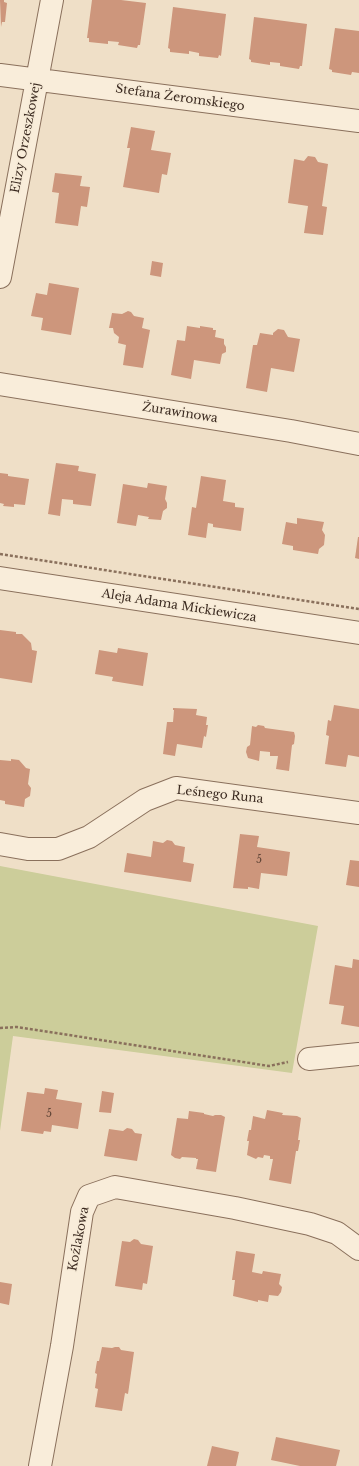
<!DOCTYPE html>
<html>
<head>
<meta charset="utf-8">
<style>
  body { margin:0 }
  canvas { display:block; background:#efdfc7 }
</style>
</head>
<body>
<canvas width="359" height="1466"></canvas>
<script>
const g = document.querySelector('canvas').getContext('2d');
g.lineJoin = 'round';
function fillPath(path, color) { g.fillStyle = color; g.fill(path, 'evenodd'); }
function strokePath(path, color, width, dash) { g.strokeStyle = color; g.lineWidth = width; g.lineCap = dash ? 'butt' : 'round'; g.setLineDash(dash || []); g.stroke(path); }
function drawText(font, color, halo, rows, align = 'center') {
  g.font = font + ' "Libre Baskerville",serif'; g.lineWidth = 3; g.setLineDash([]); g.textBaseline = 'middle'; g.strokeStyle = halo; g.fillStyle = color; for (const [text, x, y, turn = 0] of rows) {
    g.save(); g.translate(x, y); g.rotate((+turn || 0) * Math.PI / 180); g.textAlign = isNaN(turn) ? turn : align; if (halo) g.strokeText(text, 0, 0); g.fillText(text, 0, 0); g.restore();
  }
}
const green = new Path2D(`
  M0,866L318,926L292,1073L13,1036L0,1131Z`);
const building = new Path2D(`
  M0,0H4V2L7,3L5,22H2L1,27Z
  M92,0H121L146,3L140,45H138L137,48L118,45L119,42L108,41V44L89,42V38H87Z
  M173,7L226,14L221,56L219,55L218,58L199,56V53L189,51V54L170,52V49L168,48Z
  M254,17L307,24L302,66H300L299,69L280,66V63L270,62V65L251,62V60L249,59Z
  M335,28L359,31V73L352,72L351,75L332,72V70L329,69Z
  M131,127L155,131L151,150L171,153L167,175L162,174L159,193L123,187L130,148H127Z
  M308,156L315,157L318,162L328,164L322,206L327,207L323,235L304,233L308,206L288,203L294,159L304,161Z
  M55,173L82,176L80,186L90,187L87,207L81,206L78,226L55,223L59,193L52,192Z
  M152,261L163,263L161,277L150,275Z
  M49,283L79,288L71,335L41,330L43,318L31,316L36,293L47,295Z
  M128,311L131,312L134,316L144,318L142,328L150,330L143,368L123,365L126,345L118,343L119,337L114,333L113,328H109L112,313L122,314Z
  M187,326L200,328V326L213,328V330H216L215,337L224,339V344L226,347V352L222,354L220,364L194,360L191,379L171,375L177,340L185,341Z
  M278,329L284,330L288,337L300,339L294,372L271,368L267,392L246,388L253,345H257L260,333L273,335V333Z
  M56,463L79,466L78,471L96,474L91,506L73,504V500L62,499L60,516L48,514Z
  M0,473L8,474V476L29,479L25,505L14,504V507L3,506L4,504L0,503Z
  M201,476L226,480L223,501L235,503V507L244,508L241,531L213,527V524L208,523L206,538L188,535L192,507L196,508Z
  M148,483L167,486L165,499L167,503V508L163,511L161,520L148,519L149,517L138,515L136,526L117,523L123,484L147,488Z
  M297,518L324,522L322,530L325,535L324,545L319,549L318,554L293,550V546L282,544L286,522L297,524Z
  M358,537H359V559L355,558Z
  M0,630L16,632V634H22L31,643L32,650L37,651L32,683L0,678Z
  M118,648L148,653L143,686L112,681L113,677L95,674L99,650L117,653Z
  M334,705L359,709V757L348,755L346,767L325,764L329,736L326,735L328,720L331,721Z
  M173,708L197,709L196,715L207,717L206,725H208L206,737L204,736L202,748L177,744L175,756L163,754L167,722H173L174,710H173Z
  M258,725L264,726L265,728L294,732L295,736L294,744L292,745L289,771L276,769L278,756H270V752L260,751L259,761L248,758L246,752L247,747L250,745L252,726L256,727Z
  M11,759L19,760L26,768L30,769L28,784L31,788L30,796L25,799L24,807L5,804V801L0,800V760L11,761Z
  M240,834L259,836L257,847L290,852L287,876L261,873L259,889L248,887V889L233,888Z
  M167,840L172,841L175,845L185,847L183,862L194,864L191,882L124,872L127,853L151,857L153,841L163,843Z
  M350,860L359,861V887L346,885Z
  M353,959L359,960V1027L341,1024L344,1006L329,1004L335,965L352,968Z
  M45,1088L58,1090L56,1099L82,1103L78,1129L52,1125L51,1132L44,1131L43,1134L21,1131L27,1092L44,1094Z
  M102,1091L114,1093L111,1113L99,1112Z
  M267,1110L283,1113L282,1115L297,1116L301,1118L298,1140H300L298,1151H296L291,1184L269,1180L273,1159H270V1156L264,1155L263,1158L258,1157L256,1159L247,1155L249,1141H247L249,1130H251L253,1116L265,1119Z
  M189,1111L204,1113V1114L213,1116L215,1115H221L225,1117L216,1172L196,1169L198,1159H196V1158L182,1157L180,1159L175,1158L171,1155L177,1118L188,1119Z
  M127,1128L132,1129L135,1133L142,1134L137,1161L104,1156L109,1129L123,1131Z
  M134,1239L138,1240L141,1244L153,1246L147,1284L143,1283L142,1290L115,1286L122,1241L130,1242Z
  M236,1251L255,1254L252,1272L262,1274L263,1271L281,1274L279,1284L282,1287L281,1292L278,1296L269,1295L268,1302L258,1300V1302L233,1296L235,1280H232Z
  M0,1282L12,1284L9,1305L0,1303Z
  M102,1347L112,1348L115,1347H119L121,1350L134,1352L128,1394L125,1393L122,1411L95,1407L98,1389L95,1388L97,1374L95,1373L97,1361H99Z
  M276,1437L340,1450L336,1466H300L271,1460Z
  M212,1446L239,1452L236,1466H207Z`);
const path = new Path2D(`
  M0,554L359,609
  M0,1028L17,1027L269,1066L288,1062`);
const minor = new Path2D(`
  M0,75L359,121
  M0,277L52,0
  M0,384L291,431L359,444
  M0,578L359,633
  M0,844L28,849H58L89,837L145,800L176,788L359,813
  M309,1059L359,1054
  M40,1466L62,1346L82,1212L89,1196L115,1187L235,1208L310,1224L337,1233L359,1249`);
const numberNames = [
  ["5",259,860],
  ["5",49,1114]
];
const streetNames = [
  ["Stefana Żeromskiego",180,98,8],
  ["Elizy Orzeszkowej",26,138,-79],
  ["Żurawinowa",180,413,9],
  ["Aleja Adama Mickiewicza",179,606,9],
  ["Leśnego Runa",220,795,6],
  ["Koźlakowa",79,1239,-79]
];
fillPath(green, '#cccd9a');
fillPath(building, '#cd967c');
strokePath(minor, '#8a705c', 24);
strokePath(path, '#8a705c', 2.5, [3, 2]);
strokePath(minor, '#f9edda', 22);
drawText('10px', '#604537', null, numberNames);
drawText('12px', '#3b2a20', '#f6ead6', streetNames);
</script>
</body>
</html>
